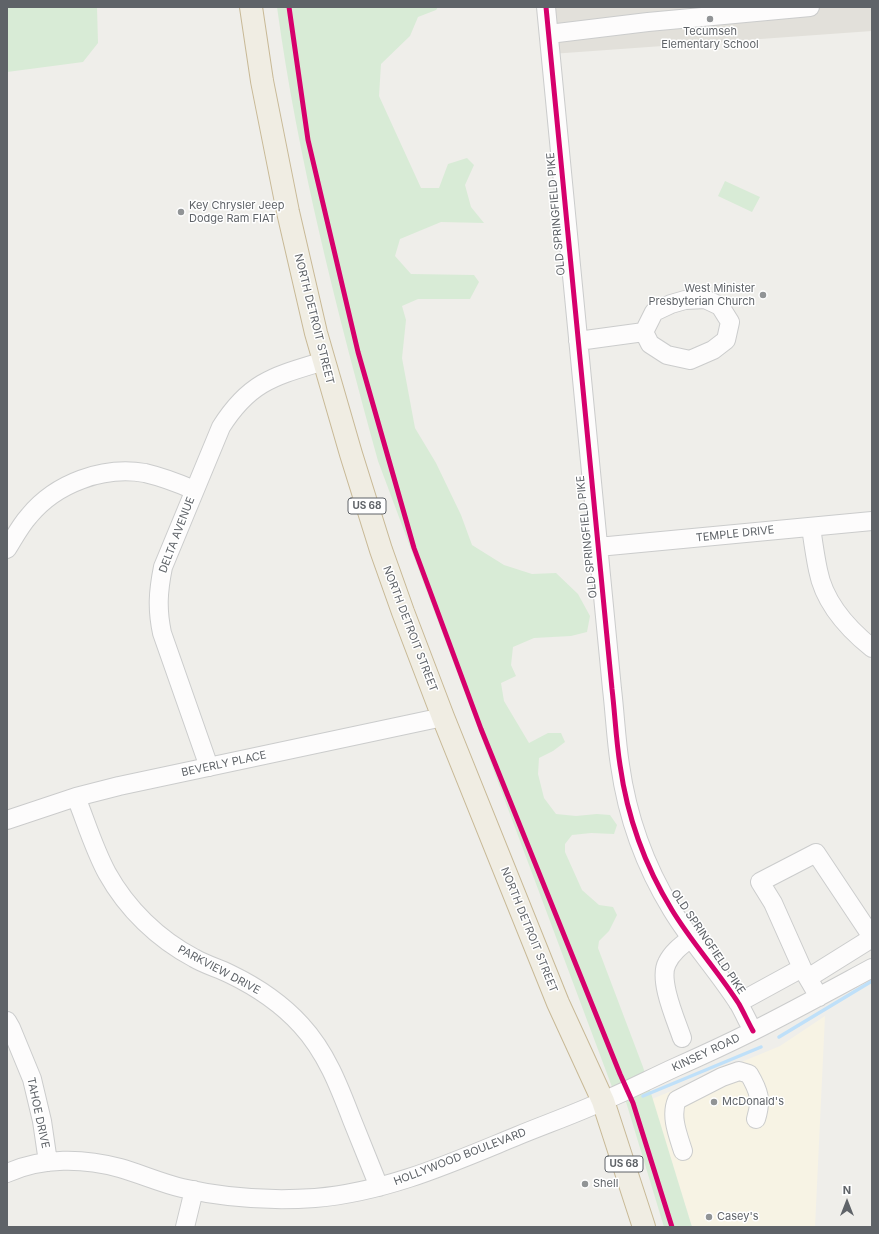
<!DOCTYPE html>
<html>
<head>
<meta charset="utf-8">
<style>
  body { margin:0 }
  #map { position:relative; width:879px; height:1234px; overflow:hidden; background:#efeeea; font-family:Inter,sans-serif }
  canvas { display:block }
  .frame { position:absolute; inset:0; border:8px solid #5f6368; pointer-events:none }
  .north { position:absolute; left:827px; top:1182px; width:40px; height:40px; -webkit-text-stroke:3px #fff; paint-order:stroke; rotate:0deg; font-size:11px; font-weight:700; line-height:16px; text-align:center; color:#5f6368 }
  .north::after { content:''; display:block; margin:auto; width:14px; height:18px; background:#5f6368; clip-path:polygon(50% 0,100% 100%,50% 72%,0 100%) }
</style>
</head>
<body>
<div id="map">
<canvas width="879" height="1234"></canvas>
<div class="frame"></div>
<div class="north">N</div>
</div>
<script>
const g = document.querySelector('canvas').getContext('2d');
g.lineJoin = 'round';
function fillPath(path, color) { g.fillStyle = color; g.fill(path, 'evenodd'); }
function strokePath(path, color, width, dash) { g.strokeStyle = color; g.lineWidth = width; g.lineCap = dash ? 'butt' : 'round'; g.setLineDash(dash || []); g.stroke(path); }
function drawText(font, color, halo, rows, align = 'center') {
  g.font = font + ' Inter,sans-serif'; g.lineWidth = 3; g.setLineDash([]); g.textBaseline = 'middle'; g.strokeStyle = halo; g.fillStyle = color; for (const [text, x, y, turn = 0] of rows) {
    g.save(); g.translate(x, y); g.rotate((+turn || 0) * Math.PI / 180); g.textAlign = isNaN(turn) ? turn : align; if (halo) g.strokeText(text, 0, 0); g.fillText(text, 0, 0); g.restore();
  }
}
const commercial = new Path2D(`
  M825,1016L815,1227H692L652,1099L780,1046Z`);
const education = new Path2D(`
  M546,7H872V31L551,54Z`);
const green = new Path2D(`
  M7,7H97L98,43L83,62L7,72Z
  M277,7H438L436,10L418,17L410,36L381,64L379,96L421,188H439L448,164L467,158L474,165L465,185L471,207L484,223L441,222L400,239L395,256L411,274L474,275L479,282L470,299H418L402,306L406,320L402,358L415,428L436,463L461,515L472,545L504,565L532,574L556,573L578,594L590,616L587,632L571,636L534,638L513,647L511,665L516,676L501,683L504,701L529,743L548,733H561L565,742L553,751L539,758L538,774L544,798L556,814L576,816L597,814L610,815L617,825L614,834L591,833L572,835L565,844V852L582,890L599,905L613,907L617,915L609,931L599,941L598,948L643,1067L692,1227H664L623,1092L615,1095L378,461C337,311 298,161 277,7Z
  M725,181L760,197L752,212L718,196Z`);
const stream = new Path2D(`
  M779,1037L872,981
  M643,1096L761,1047`);
const minor = new Path2D(`
  M546,7L612,689C615,714 616,740 620,765C627,815 645,866 672,910C692,943 718,971 739,1004C744,1013 748,1022 753,1031
  M549,34L648,22L810,7
  M578,341L644,332L654,312L671,304L685,300L705,299L720,306L730,322L726,340L713,350L690,360L667,355L650,344L644,332
  M811,527C813,541 815,556 818,570C824,602 847,628 872,648
  M598,547L872,521
  M7,549C14,538 20,526 29,516C56,483 103,466 145,473C162,477 178,483 194,490
  M209,767L162,633C157,609 158,592 163,567L221,427C250,381 275,376 324,361
  M76,797C86,822 94,849 107,873C127,909 158,939 194,958C206,965 218,968 230,974C257,987 281,1003 301,1025C326,1052 339,1086 352,1120C361,1142 370,1165 379,1187
  M7,820L76,797L119,786L443,717
  M808,978L872,938
  M819,997L802,968L773,903L760,882L816,853L872,937
  M738,1003L802,968
  M7,1021L11,1028L32,1079L42,1121L48,1162
  M682,1038C676,1020 658,980 667,963C672,952 682,945 691,938
  M683,1151C678,1135 670,1116 677,1100L722,1077L739,1071L749,1074C759,1091 762,1100 756,1119
  M7,1173C42,1157 84,1158 120,1168C141,1174 161,1183 182,1188C225,1198 271,1201 315,1198C387,1192 451,1163 517,1136C546,1124 575,1114 603,1101C627,1091 650,1079 674,1068C701,1056 727,1044 753,1031C793,1011 833,989 872,968
  M185,1227L194,1190`);
const highway = new Path2D(`
  M251,7L262,81L288,212L316,333L351,454L381,550L403,612L443,717L558,1003L603,1101L644,1227`);
const cycleway = new Path2D(`
  M289,7L308,140L358,352L414,548L481,729L620,1074L633,1103L672,1227
  M546,7L612,689C615,714 616,740 620,765C627,815 645,866 672,910C692,943 718,971 739,1004C744,1013 748,1022 753,1031`);
const markers = [
  [710,19,4,"#919496"],
  [181,212,4,"#919496"],
  [763,295,4,"#919496"],
  [714,1102,4,"#919496"],
  [585,1184,4,"#919496"],
  [709,1217,4,"#919496"]
];
const shields = [
  [367,506,38],
  [624,1164,38]
];
const shieldNames = [
  ["US 68",367,506],
  ["US 68",624,1164]
];
const poiNames = [
  ["Tecumseh",710,32,"center"],
  ["Elementary School",710,45,"center"],
  ["Key Chrysler Jeep",189,206],
  ["Dodge Ram FIAT",189,219],
  ["West Minister",755,289,"right"],
  ["Presbyterian Church",755,302,"right"],
  ["McDonald's",722,1102],
  ["Shell",593,1184],
  ["Casey's",717,1217]
];
const streetNames = [
  ["OLD SPRINGFIELD PIKE",556,214,-95],
  ["NORTH DETROIT STREET",314,319,76],
  ["TEMPLE DRIVE",735,534,-6],
  ["DELTA AVENUE",177,535,-69],
  ["OLD SPRINGFIELD PIKE",587,537,-96],
  ["NORTH DETROIT STREET",410,629,69],
  ["BEVERLY PLACE",224,764,-12],
  ["NORTH DETROIT STREET",529,930,68],
  ["OLD SPRINGFIELD PIKE",708,942,56],
  ["PARKVIEW DRIVE",219,970,28],
  ["KINSEY ROAD",706,1053,-25],
  ["TAHOE DRIVE",38,1113,78],
  ["HOLLYWOOD BOULEVARD",460,1157,-21]
];
fillPath(commercial, '#f7f3e4');
fillPath(education, '#e2e0da');
fillPath(green, '#d8ebd6');
strokePath(stream, '#bfe0f9', 3.5);
strokePath(minor, '#cbcccc', 20);
strokePath(highway, '#c8b996', 24);
strokePath(minor, '#fdfcfc', 18);
strokePath(highway, '#f0ede3', 22);
strokePath(cycleway, '#d6006c', 5);
for (const [x, y, r, color] of markers) { const dot = new Path2D(); dot.arc(x, y, r, 0, 2 * Math.PI); g.fillStyle = color; g.fill(dot); strokePath(dot, '#fff', 1.5); }
for (const [x, y, w] of shields) { const box = new Path2D(); box.roundRect(x - w / 2, y - 8, w, 16, 3); g.fillStyle = '#fff'; g.fill(box); strokePath(box, '#5f6368', 1); }
drawText('bold 10px', '#5f6368', null, shieldNames);
drawText('11px', '#5f6368', '#fff', poiNames, 'left');
drawText('11px', '#5f6368', '#fff', streetNames);
</script>
</body>
</html>
